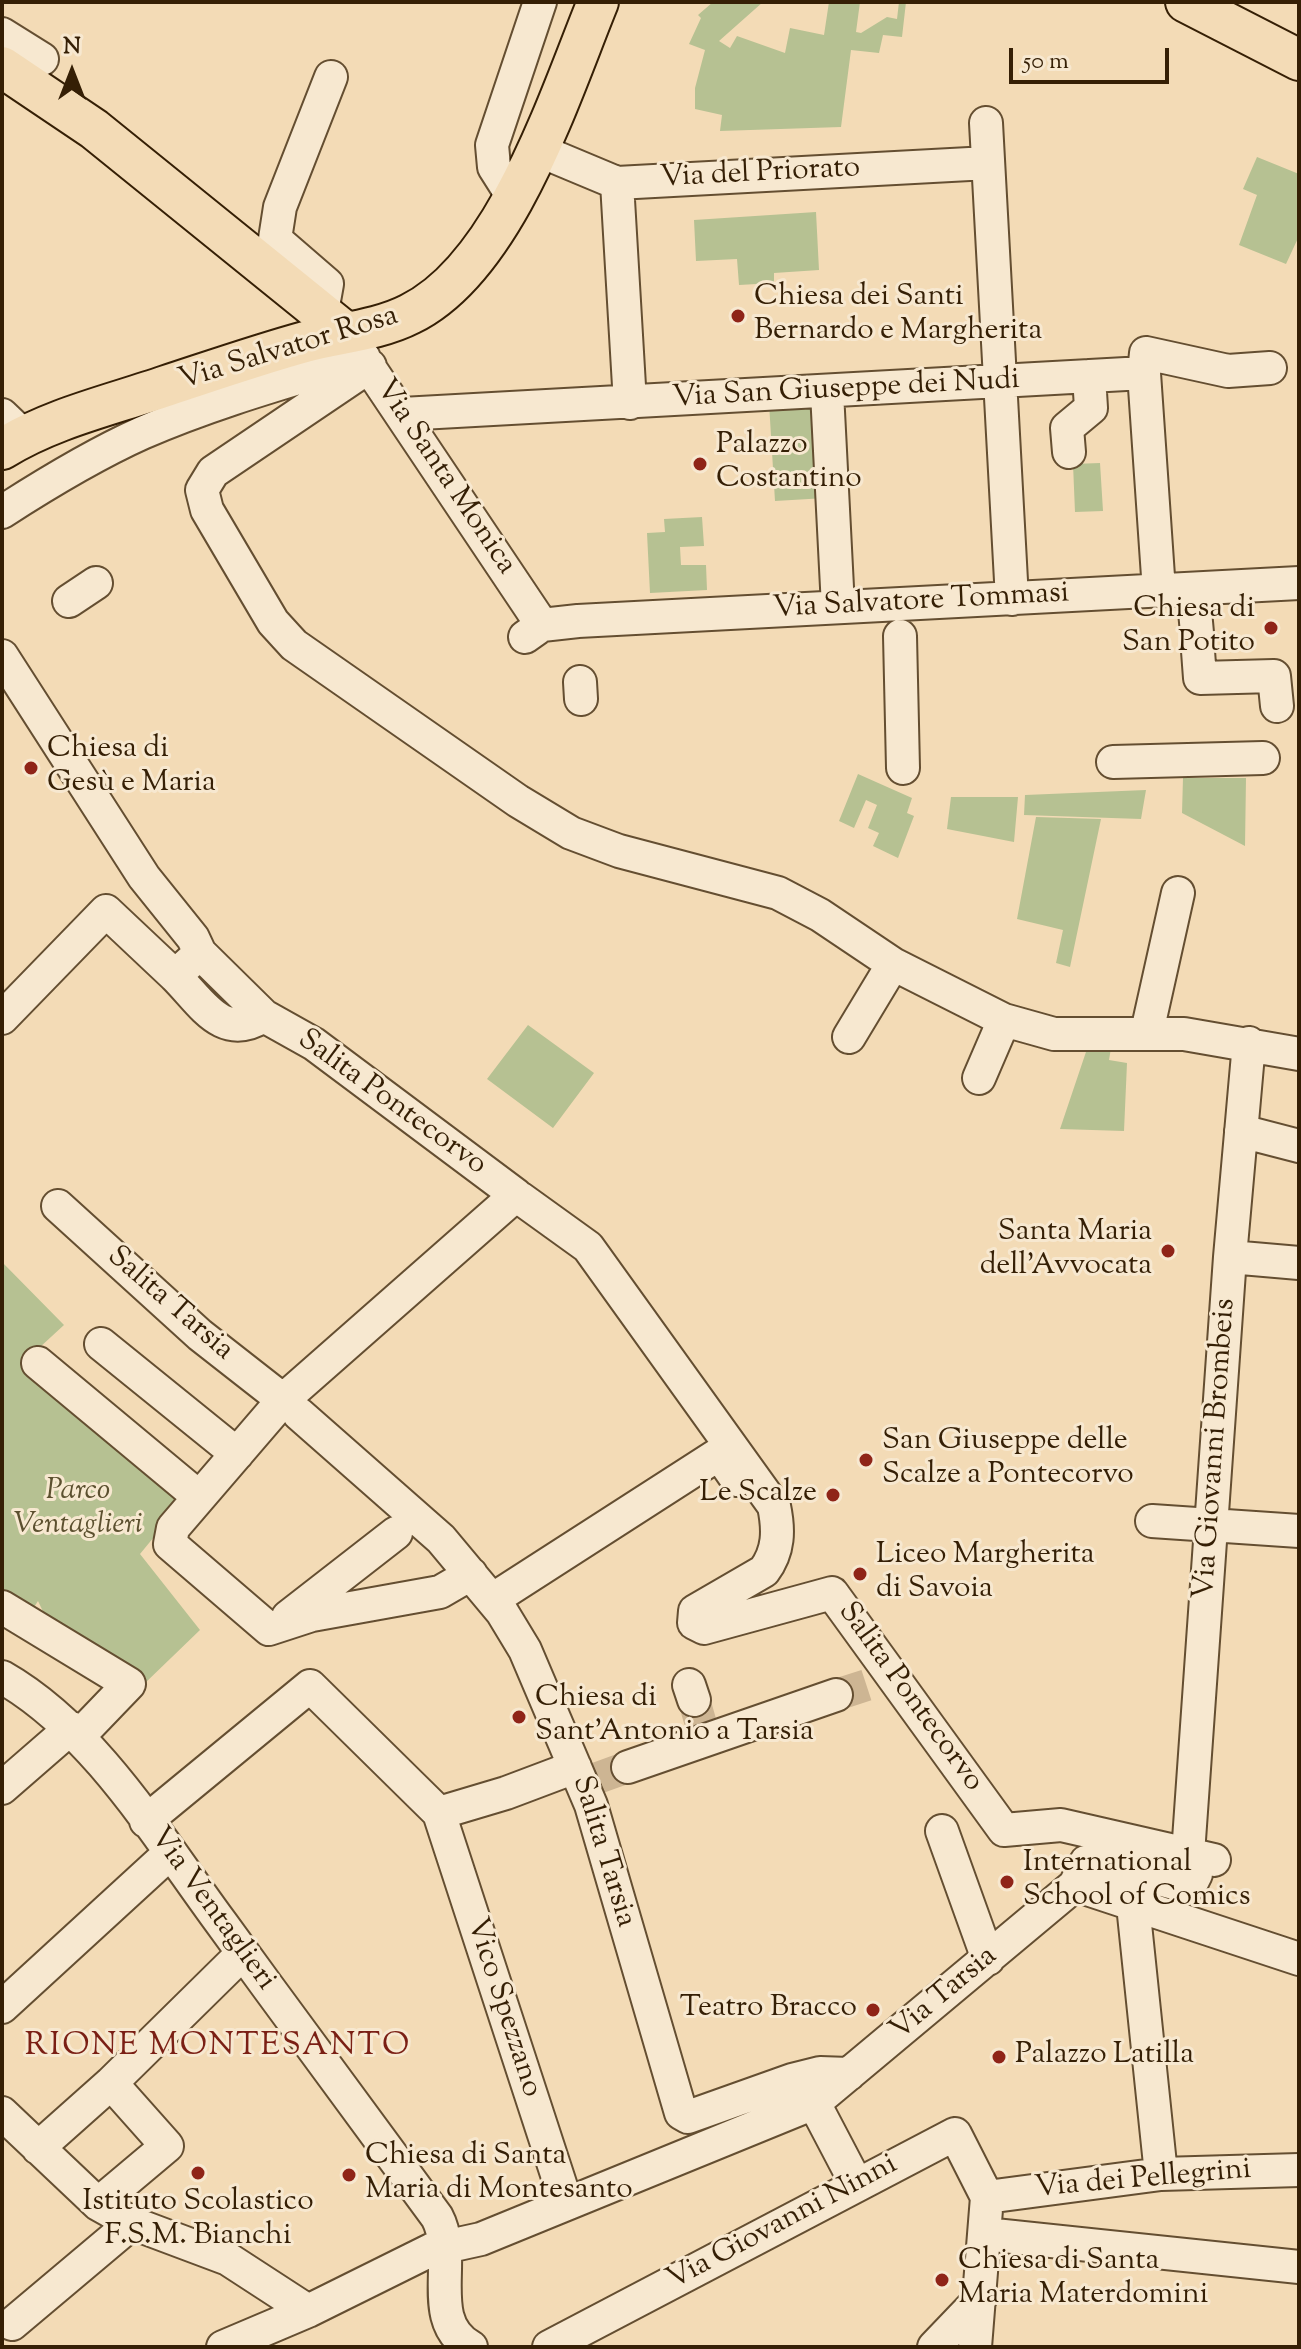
<!DOCTYPE html>
<html>
<head>
<meta charset="utf-8">
<style>
  body { margin:0 }
  #map { position:relative; width:1301px; height:2349px; overflow:hidden; background:#f3dbb6; font-family:"Sorts Mill Goudy",serif }
  canvas { display:block }
  .frame { position:absolute; inset:0; border:4px solid #351f05; pointer-events:none }
  .north { position:absolute; left:32px; top:32px; width:80px; height:80px; -webkit-text-stroke:6px #f7e8d0; paint-order:stroke; rotate:0deg; font-size:22px; font-weight:700; line-height:32px; text-align:center; color:#351f05 }
  .north::after { content:''; display:block; margin:auto; width:28px; height:36px; background:#351f05; clip-path:polygon(50% 0,100% 100%,50% 72%,0 100%) }
  .scale { position:absolute; left:1009px; top:48px; width:160px; height:36px; box-sizing:border-box; border:4px solid #351f05; border-top:0; padding-left:10px; font-size:24px; line-height:28px; white-space:nowrap; color:#351f05; -webkit-text-stroke:6px #f7e8d0; paint-order:stroke }
</style>
</head>
<body>
<div id="map">
<canvas width="1301" height="2349"></canvas>
<div class="frame"></div>
<div class="north">N</div>
<div class="scale">50 m</div>
</div>
<script>
const g = document.querySelector('canvas').getContext('2d');
g.lineJoin = 'round';
function fillPath(path, color) { g.fillStyle = color; g.fill(path, 'evenodd'); }
function strokePath(path, color, width, dash) { g.strokeStyle = color; g.lineWidth = width; g.lineCap = dash ? 'butt' : 'round'; g.setLineDash(dash || []); g.stroke(path); }
function drawText(font, color, halo, rows, align = 'center') {
  g.font = font + ' "Sorts Mill Goudy",serif'; g.lineWidth = 6; g.setLineDash([]); g.textBaseline = 'middle'; g.strokeStyle = halo; g.fillStyle = color; for (const [text, x, y, turn = 0] of rows) {
    g.save(); g.translate(x, y); g.rotate((+turn || 0) * Math.PI / 180); g.textAlign = isNaN(turn) ? turn : align; if (halo) g.strokeText(text, 0, 0); g.fillText(text, 0, 0); g.restore();
  }
}
const green = new Path2D(`
  M713,2H763L719,41L730,48L737,36L785,53L790,28L824,35L829,2H860L856,32L861,33L887,17L897,19L899,2H906L902,37L883,35L879,53L851,50L841,127L720,131L722,115L695,109V88L705,50L689,44L701,18L698,15Z
  M1257,157L1299,174V236L1286,264L1239,245L1257,195L1243,189Z
  M816,212L819,270L774,273V283L739,285L737,259L696,261L694,220Z
  M821,400L826,498L775,501L769,403Z
  M1100,463L1103,511L1075,512L1073,464Z
  M702,517L704,546L680,547L681,565H706L707,590L650,593L647,533L665,532L664,519Z
  M858,774L912,798L907,813L914,816L898,858L873,846L879,833L868,828L877,805L866,800L854,828L839,821Z
  M1183,778H1246L1245,846L1182,813Z
  M1146,790L1141,819L1024,815L1025,795Z
  M951,797H1018L1014,842L947,829Z
  M1036,817L1101,819L1070,967L1056,963L1063,930L1017,919Z
  M528,1025L594,1073L553,1128L487,1079Z
  M1088,1046L1111,1048L1109,1060L1127,1063L1124,1131L1060,1129Z
  M2,1262L64,1325L39,1348L186,1498L140,1554L200,1630L143,1685L48,1622L38,1601L31,1612L2,1595Z`);
const minorTunnel = new Path2D(`
  M836,1695L879,1681
  M694,1700L702,1728
  M592,1780L628,1767`);
const minor = new Path2D(`
  M2,34L42,59
  M986,123L1012,599
  M538,150L617,183L988,163
  M617,183L630,403
  M513,197L494,167L492,145L540,2
  M322,312L327,284L275,239L280,207L331,77
  M357,349L542,625
  M370,366L213,472L202,490L207,510L273,622L294,645L518,801L571,833L619,851L778,893L820,915L893,964L1004,1020L1054,1034H1184L1299,1054
  M827,392L838,607
  M402,414L1144,373
  M2,415L24,436
  M1069,452L1067,428L1091,408L1089,376
  M2,512C47,483 93,455 142,433C213,402 289,381 364,358
  M1193,589L1197,633
  M1159,591L1144,373L1146,353L1228,371L1270,368
  M69,601L96,583
  M900,636L903,768
  M525,637L542,625L578,621L1299,583
  M1198,651L1200,678L1274,676L1277,706
  M2,656L144,877L193,938L200,953L264,1016L314,1044L516,1195L283,1400L173,1528L170,1544L269,1629L312,1615L440,1592L471,1574
  M580,682L581,699
  M1113,762L1263,758
  M175,976C203,1004 222,1042 264,1016
  M2,1018L106,911L175,976L200,953
  M1147,1032L1178,893
  M849,1037L893,964
  M979,1078L1004,1020
  M1241,1131L1299,1146
  M520,1198L588,1247L774,1506C779,1530 779,1551 764,1571L695,1611L694,1623L704,1628L832,1593L1004,1830L1061,1825L1214,1860
  M58,1206L200,1335L283,1400
  M1230,1257L1299,1263
  M101,1344L237,1454
  M38,1363L199,1497
  M299,1414L441,1539L502,1612L525,1650L591,1805L681,2113L688,2117L792,2080L820,2073L849,2074
  M1152,1521L1299,1531
  M492,1600L719,1454L737,1480
  M2,1607L129,1684L79,1736
  M288,1617L396,1533
  M2,1677C95,1730 159,1839 222,1924C293,2022 365,2119 437,2217C459,2258 424,2321 471,2347
  M689,1685L694,1700
  M628,1767L836,1695
  M2,1788L71,1728
  M439,1813L566,2202
  M146,1821L310,1686L439,1813L506,1793L575,1767
  M942,1831L988,1959
  M1188,1854L1230,1257L1249,1043
  M1075,1885L1299,1959
  M1133,1905L1161,2174
  M2,2007L170,1853
  M814,2103L857,2185
  M2,2113L98,2204L132,2223L228,2259L308,2311
  M38,2148L111,2083L243,1953
  M987,2197L1161,2174L1299,2170
  M98,2204L167,2146L111,2083
  M985,2234L1299,2267
  M12,2324L132,2223
  M223,2347L308,2311L431,2250L481,2239L814,2103L1075,1885L1086,1862L1094,1861L1185,1886L1191,1884L1196,1874L1195,1856
  M549,2347L955,2134L987,2197L975,2347
  M934,2347L980,2299`);
const major = new Path2D(`
  M1186,2L1299,60
  M2,67L94,129L345,332
  M2,449C52,418 111,405 166,386C212,371 258,355 305,342C339,333 379,330 410,314C506,267 560,95 598,2`);
const markers = [
  [738,316,8,"#8f2418"],
  [700,464,8,"#8f2418"],
  [1271,628,8,"#8f2418"],
  [31,768,8,"#8f2418"],
  [1168,1251,8,"#8f2418"],
  [866,1460,8,"#8f2418"],
  [833,1495,8,"#8f2418"],
  [860,1574,8,"#8f2418"],
  [519,1717,8,"#8f2418"],
  [1007,1882,8,"#8f2418"],
  [873,2010,8,"#8f2418"],
  [999,2057,8,"#8f2418"],
  [198,2173,8,"#8f2418"],
  [349,2175,8,"#8f2418"],
  [942,2280,8,"#8f2418"]
];
const streetNames = [
  ["Via del Priorato",760,175,-3],
  ["Via Salvator Rosa",289,350,-17],
  ["Via San Giuseppe dei Nudi",846,391,-3],
  ["Via Santa Monica",444,478,56],
  ["Via Salvatore Tommasi",921,603,-3],
  ["Salita Pontecorvo",391,1104,36],
  ["Salita Tarsia",169,1305,41],
  ["Via Giovanni Brombeis",1217,1449,-86],
  ["Salita Pontecorvo",909,1698,54],
  ["Salita Tarsia",602,1852,73],
  ["Via Ventaglieri",211,1910,54],
  ["Via Tarsia",945,1995,-40],
  ["Vico Spezzano",502,2008,72],
  ["Via dei Pellegrini",1143,2181,-5],
  ["Via Giovanni Ninni",783,2224,-28]
];
const poiNames = [
  ["Chiesa dei Santi",754,299],
  ["Bernardo e Margherita",754,333],
  ["Palazzo",716,447],
  ["Costantino",716,481],
  ["Chiesa di",1255,611,"right"],
  ["San Potito",1255,645,"right"],
  ["Chiesa di",47,751],
  ["Gesù e Maria",47,785],
  ["Santa Maria",1152,1234,"right"],
  ["dell'Avvocata",1152,1268,"right"],
  ["San Giuseppe delle",882,1443],
  ["Scalze a Pontecorvo",882,1477],
  ["Le Scalze",817,1495,"right"],
  ["Liceo Margherita",876,1557],
  ["di Savoia",876,1591],
  ["Chiesa di",535,1700],
  ["Sant'Antonio a Tarsia",535,1734],
  ["International",1023,1865],
  ["School of Comics",1023,1899],
  ["Teatro Bracco",857,2010,"right"],
  ["Palazzo Latilla",1015,2057],
  ["Chiesa di Santa",365,2158],
  ["Maria di Montesanto",365,2192],
  ["Istituto Scolastico",198,2204,"center"],
  ["F.S.M. Bianchi",198,2238,"center"],
  ["Chiesa di Santa",958,2263],
  ["Maria Materdomini",958,2297]
];
const parkNames = [
  ["Parco",78,1493],
  ["Ventaglieri",78,1527]
];
const neighbourhoodNames = [
  ["RIONE MONTESANTO",218,2049]
];
fillPath(green, '#b6c192');
strokePath(minorTunnel, '#cdb593', 32, [32, 16]);
strokePath(minor, '#644e31', 36);
strokePath(major, '#351f05', 44);
strokePath(minor, '#f7e8d0', 32);
strokePath(major, '#f3dbb6', 40);
for (const [x, y, r, color] of markers) { const dot = new Path2D(); dot.arc(x, y, r, 0, 2 * Math.PI); g.fillStyle = color; g.fill(dot); strokePath(dot, '#f7e8d0', 3); }
drawText('30px', '#351f05', '#f7e8d0', streetNames);
drawText('30px', '#351f05', '#f7e8d0', poiNames, 'left');
drawText('italic 30px', '#5c502f', '#f7e8d0', parkNames);
g.letterSpacing = '2px';
drawText('32px', '#7a1f14', '#f7e8d0', neighbourhoodNames);
g.letterSpacing = '0px';
</script>
</body>
</html>
